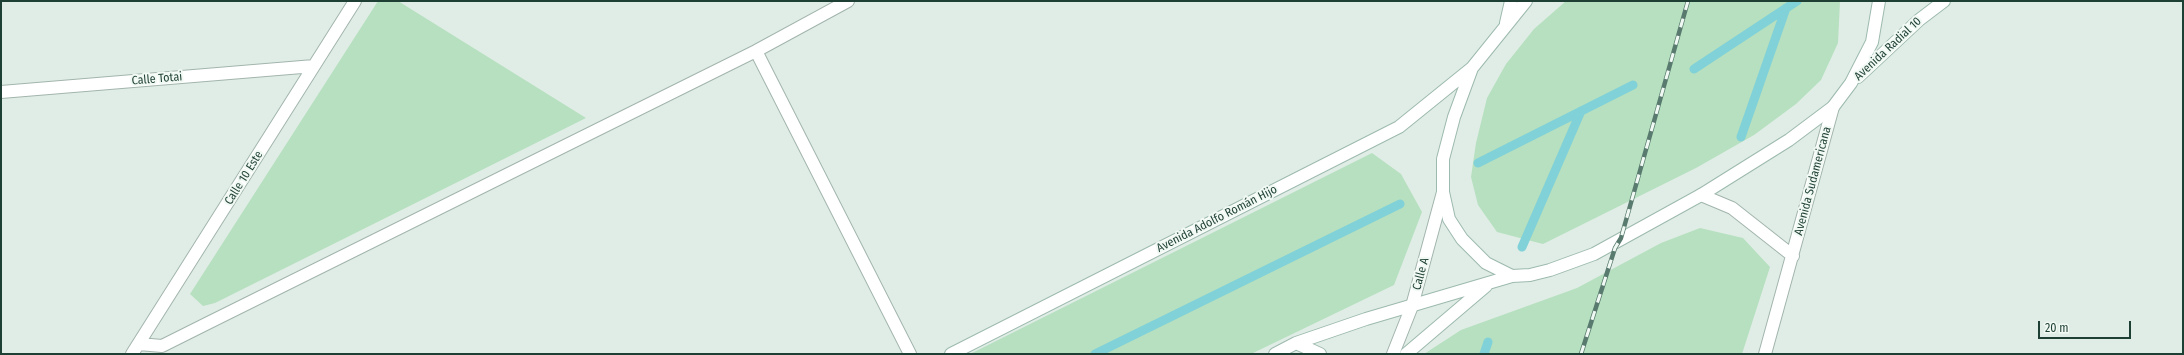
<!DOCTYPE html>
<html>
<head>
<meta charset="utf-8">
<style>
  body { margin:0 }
  #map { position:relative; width:2184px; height:355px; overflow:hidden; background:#e0ede6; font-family:"Fira Sans Condensed",sans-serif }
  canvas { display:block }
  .frame { position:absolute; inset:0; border:2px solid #1e3f34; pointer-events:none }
  .scale { position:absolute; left:2038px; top:321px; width:93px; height:18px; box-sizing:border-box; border:2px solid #1e3f34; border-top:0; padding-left:5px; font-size:12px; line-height:14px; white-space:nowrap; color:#1e3f34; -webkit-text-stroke:3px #f1f9f4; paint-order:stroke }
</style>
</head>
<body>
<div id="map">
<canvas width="2184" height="355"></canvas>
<div class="frame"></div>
<div class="scale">20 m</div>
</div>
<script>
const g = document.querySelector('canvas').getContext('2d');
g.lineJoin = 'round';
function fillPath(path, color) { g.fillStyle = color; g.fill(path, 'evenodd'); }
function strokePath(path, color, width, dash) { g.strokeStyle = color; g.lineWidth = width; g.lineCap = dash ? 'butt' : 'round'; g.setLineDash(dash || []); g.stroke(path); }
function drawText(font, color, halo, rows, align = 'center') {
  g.font = font + ' "Fira Sans Condensed",sans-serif'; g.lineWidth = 4; g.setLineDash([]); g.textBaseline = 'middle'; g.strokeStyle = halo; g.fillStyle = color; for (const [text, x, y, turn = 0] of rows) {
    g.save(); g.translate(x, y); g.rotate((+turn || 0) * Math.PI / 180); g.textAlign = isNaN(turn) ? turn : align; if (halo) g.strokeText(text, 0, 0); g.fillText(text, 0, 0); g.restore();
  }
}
const green = new Path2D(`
  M378,1H398L586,118L215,303L203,306L190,294Z
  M1566,1H1840L1838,43L1821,80L1796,104L1754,135L1696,168L1543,244L1497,232L1478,205L1471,177L1476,143L1487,98L1506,64L1534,29Z
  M1372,153L1401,174L1422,212L1394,285L1251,354H970Z
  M1700,228L1743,238L1770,267L1742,354H1424L1461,330L1577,288L1661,243Z`);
const stream = new Path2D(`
  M1694,69L1797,1
  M1741,137L1786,8
  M1478,163L1633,85
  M1522,247L1581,111
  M1095,354L1400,204
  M1484,354L1488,342`);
const minor = new Path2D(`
  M756,51L910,354
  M1,92L314,66
  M1701,195L1732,208L1793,256
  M139,344L162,346L208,323L756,51L848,1
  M132,354L355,1
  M1765,354L1833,107`);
const tertiary = new Path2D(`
  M1393,354L1412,306L1443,192`);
const secondary = new Path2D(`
  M1526,1L1472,68L1454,117L1443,159V192L1449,219L1462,239L1486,263L1512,276L1530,275L1550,270L1594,254L1701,195L1789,140L1833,107L1851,83L1872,42L1879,1
  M1506,23L1511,1
  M1858,77L1919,20L1944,1
  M1296,343L1320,354
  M951,354L1399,127L1472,68
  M1275,354L1296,343L1366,319L1512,276
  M1406,354L1486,286`);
const rail = new Path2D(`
  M1581,354L1615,248L1621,238L1688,1`);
const streetNames = [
  ["Avenida Radial 10",1888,49,-43],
  ["Calle Totai",157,79,-5],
  ["Calle 10 Este",244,178,-58],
  ["Avenida Sudamericana",1813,181,-75],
  ["Avenida Adolfo Román Hijo",1217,219,-27],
  ["Calle A",1421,274,-75]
];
fillPath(green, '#b6e0bf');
strokePath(stream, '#81d1d8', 9);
strokePath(minor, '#a2b5ad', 14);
strokePath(tertiary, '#a2b5ad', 14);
strokePath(secondary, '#9dbaae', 14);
strokePath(minor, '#fff', 12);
strokePath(tertiary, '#fff', 12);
strokePath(secondary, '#fff', 12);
strokePath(rail, '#597b6f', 4.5);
strokePath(rail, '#f1f9f4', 3, [9]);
drawText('12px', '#1e3f34', '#f1f9f4', streetNames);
</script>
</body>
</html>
